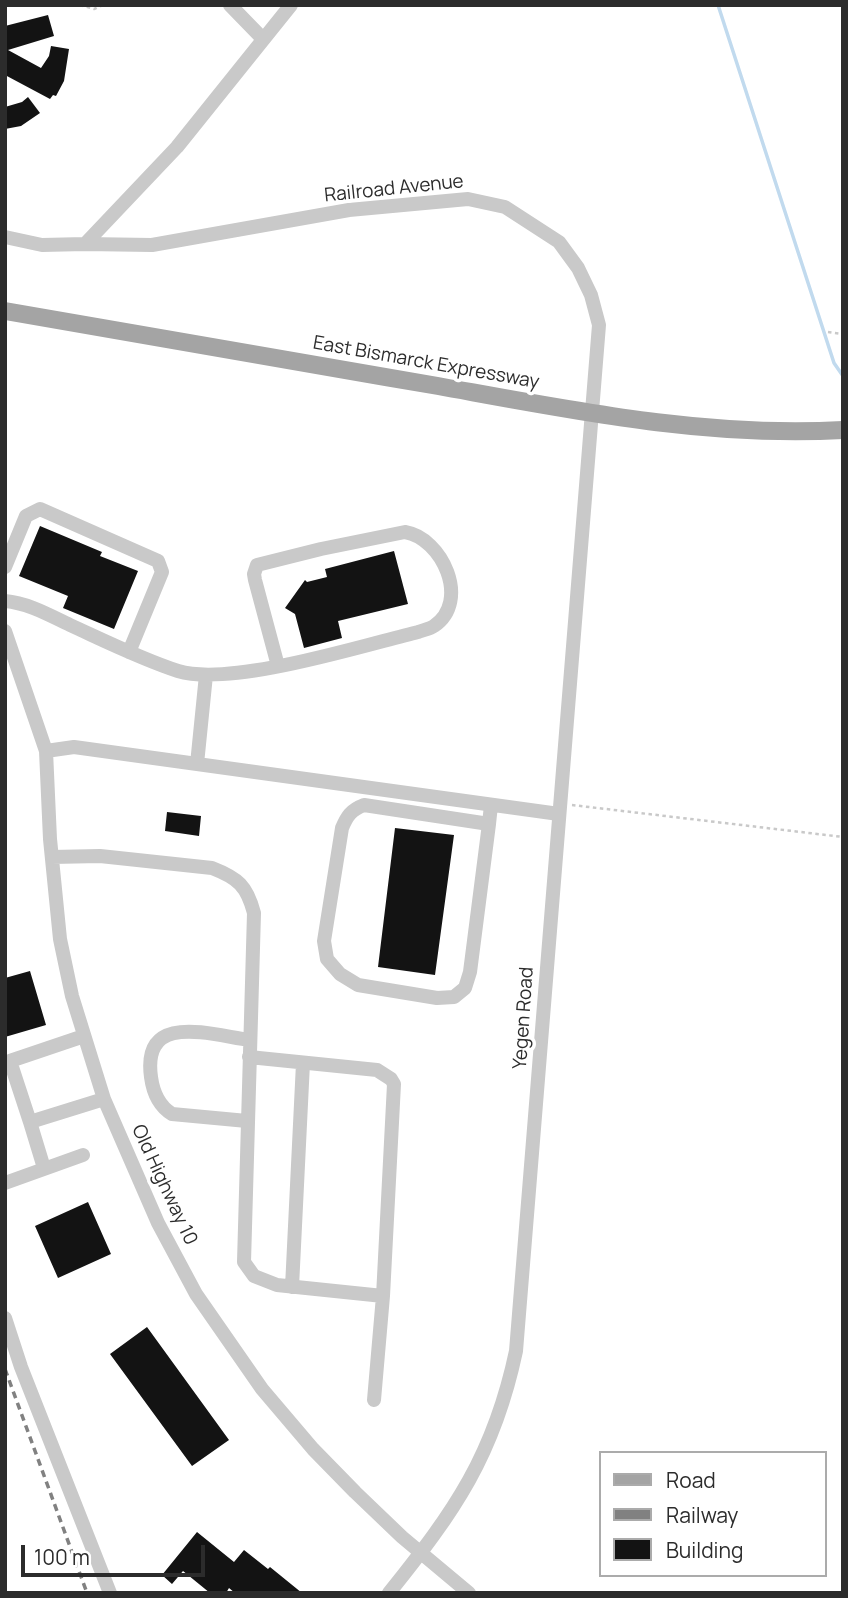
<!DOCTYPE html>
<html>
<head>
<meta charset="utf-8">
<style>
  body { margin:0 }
  #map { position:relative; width:848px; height:1598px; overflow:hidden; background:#fff; font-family:Manrope,sans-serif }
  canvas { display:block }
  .frame { position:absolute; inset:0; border:7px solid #2c2c2c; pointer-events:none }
  .legend { position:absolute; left:599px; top:1451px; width:228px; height:126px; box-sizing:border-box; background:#fff; border:2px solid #ababab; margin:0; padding:9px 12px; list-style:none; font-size:21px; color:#2c2c2c }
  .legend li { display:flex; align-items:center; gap:14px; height:35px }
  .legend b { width:35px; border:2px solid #ababab }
  .scale { position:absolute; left:21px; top:1545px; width:184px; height:32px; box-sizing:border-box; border:4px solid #2c2c2c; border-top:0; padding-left:9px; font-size:21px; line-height:24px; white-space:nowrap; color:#2c2c2c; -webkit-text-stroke:5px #fff; paint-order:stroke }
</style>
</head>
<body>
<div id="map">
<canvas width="848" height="1598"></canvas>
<div class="frame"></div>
<ul class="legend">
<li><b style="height:9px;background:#a4a4a4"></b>Road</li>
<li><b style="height:9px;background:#818181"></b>Railway</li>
<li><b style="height:19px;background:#131313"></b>Building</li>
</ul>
<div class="scale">100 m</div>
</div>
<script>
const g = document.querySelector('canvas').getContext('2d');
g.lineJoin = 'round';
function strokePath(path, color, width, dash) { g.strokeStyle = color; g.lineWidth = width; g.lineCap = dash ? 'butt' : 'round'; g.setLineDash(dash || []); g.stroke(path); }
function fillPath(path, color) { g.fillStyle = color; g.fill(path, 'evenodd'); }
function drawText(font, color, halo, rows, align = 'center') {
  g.font = font + ' Manrope,sans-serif'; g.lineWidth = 7; g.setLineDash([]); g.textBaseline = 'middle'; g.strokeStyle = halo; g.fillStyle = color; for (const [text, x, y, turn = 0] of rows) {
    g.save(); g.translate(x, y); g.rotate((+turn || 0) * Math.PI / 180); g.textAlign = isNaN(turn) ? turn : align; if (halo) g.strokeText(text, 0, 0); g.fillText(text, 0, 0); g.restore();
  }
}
const stream = new Path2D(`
  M718,5L834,363L843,376`);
const building = new Path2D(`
  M48,15L54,36L8,50L41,68L49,56L51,46L69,49L64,81L56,96L53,95L50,99L5,75V26Z
  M28,97L40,113L21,126L5,129V107L22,102Z
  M40,526L102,552L100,556L138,571L114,629L63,608L68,596L19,576Z
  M394,551L408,604L338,621L342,638L304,648L295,614L285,608L305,580L307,582L327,577L325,569Z
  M167,812L201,816L199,836L165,831Z
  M395,828L454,835L435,975L378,967Z
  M30,971L46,1025L5,1037V978Z
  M88,1202L111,1254L58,1278L35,1226Z
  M147,1327L229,1440L192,1466L110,1354Z
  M197,1532L234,1562L244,1550L268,1569L270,1567L302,1593H235L229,1588L226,1593H210L183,1571L172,1584L162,1575Z`);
const path = new Path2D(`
  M80,5L94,9L103,5
  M828,332L843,334
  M572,805L843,837`);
const minor = new Path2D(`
  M230,5L263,39
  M5,237L42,245L85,244L177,147L291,5
  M85,244L152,245L349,210L468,199L505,207L559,242L578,268L591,295L599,325L516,1351C494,1455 455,1511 389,1593
  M5,567L26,516L40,509L158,561L162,572L129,652
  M5,601C28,603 49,615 70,625C105,641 141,659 178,671C231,687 361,646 418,632C423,630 430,629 434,626C471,601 442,538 405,532L321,549L257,565L254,574L255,580L278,666
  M5,631L46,751L50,839L60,939L72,996L104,1099L158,1223L196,1294L262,1389L313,1449L355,1492L402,1537L469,1593
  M46,751L74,747L559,814
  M197,764L206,675
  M489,824L364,805C351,810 347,816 342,828L324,941L327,959L340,974L358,985L437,998L454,997L465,988L470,972L489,824L491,805
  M52,857L100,856L212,868C238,878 247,886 254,913L244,1262L254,1276L277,1285L383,1296L374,1400
  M84,1036L10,1061L30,1122L104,1099
  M249,1057L377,1070L391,1079L394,1084L383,1296
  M247,1121L172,1114C159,1106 153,1092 151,1077C142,1011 211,1035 250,1040
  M30,1122L44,1168
  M5,1183L83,1155
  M292,1287L303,1063
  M5,1318L21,1367L110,1593`);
const major = new Path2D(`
  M5,311C150,337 294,361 438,386C571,410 707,438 843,430`);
const rail = new Path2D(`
  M5,1369L87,1593`);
const streetNames = [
  ["Railroad Avenue",394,189,-6],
  ["East Bismarck Expressway",426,363,10],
  ["Yegen Road",524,1018,-86],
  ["Old Highway 10",164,1185,65]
];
strokePath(stream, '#c1daee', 3.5);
fillPath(building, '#131313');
strokePath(path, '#c9c9c9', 2.5, [3.5, 3.5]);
strokePath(minor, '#c9c9c9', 14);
strokePath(major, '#a4a4a4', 18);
strokePath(rail, '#818181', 3.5, [7, 5]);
drawText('19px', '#2c2c2c', '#fff', streetNames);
</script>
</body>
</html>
